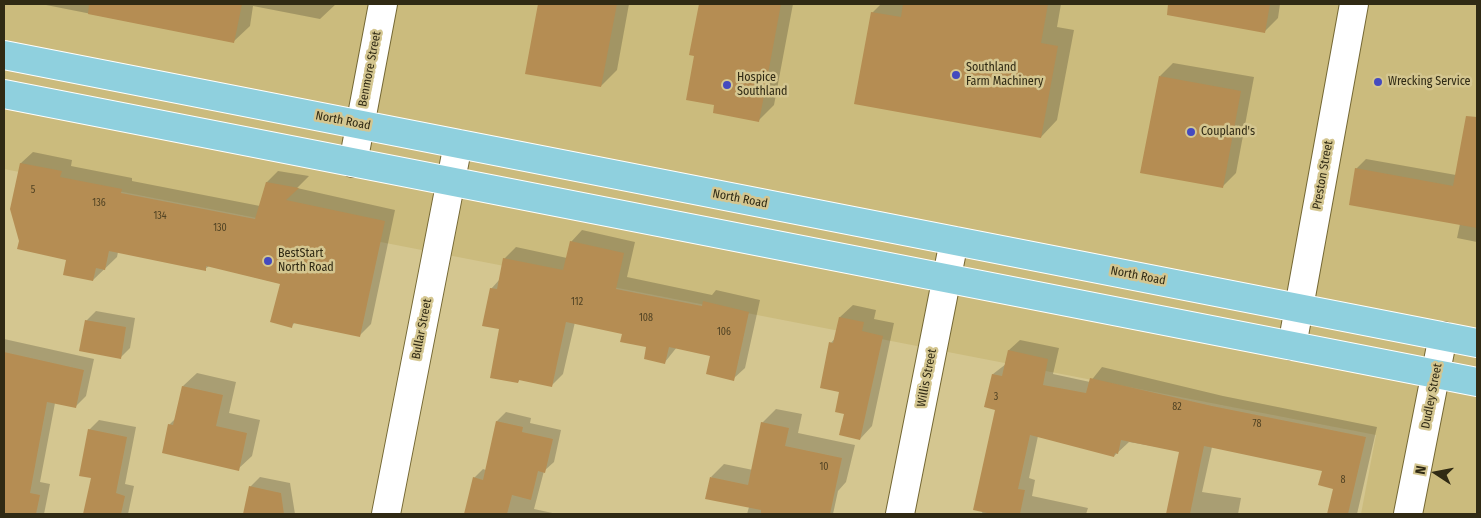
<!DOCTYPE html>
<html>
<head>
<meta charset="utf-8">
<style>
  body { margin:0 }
  #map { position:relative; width:1481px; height:518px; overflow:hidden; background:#d4c690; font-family:"Fira Sans Condensed",sans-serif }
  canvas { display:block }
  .frame { position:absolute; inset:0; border:5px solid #302a14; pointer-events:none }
  .north { position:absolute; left:1411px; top:448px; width:50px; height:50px; -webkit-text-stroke:4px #d4c690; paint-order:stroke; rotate:281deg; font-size:14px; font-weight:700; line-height:20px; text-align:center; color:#302a14 }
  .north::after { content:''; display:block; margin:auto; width:18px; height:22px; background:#302a14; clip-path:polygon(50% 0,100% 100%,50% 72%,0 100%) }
</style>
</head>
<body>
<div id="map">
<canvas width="1481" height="518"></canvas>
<div class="frame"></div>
<div class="north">N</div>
</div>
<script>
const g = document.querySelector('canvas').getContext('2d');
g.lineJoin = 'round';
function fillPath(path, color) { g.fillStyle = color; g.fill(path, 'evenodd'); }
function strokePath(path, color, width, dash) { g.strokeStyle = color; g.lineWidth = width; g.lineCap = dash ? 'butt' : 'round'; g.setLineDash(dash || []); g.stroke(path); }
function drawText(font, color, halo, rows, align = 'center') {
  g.font = font + ' "Fira Sans Condensed",sans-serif'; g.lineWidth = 5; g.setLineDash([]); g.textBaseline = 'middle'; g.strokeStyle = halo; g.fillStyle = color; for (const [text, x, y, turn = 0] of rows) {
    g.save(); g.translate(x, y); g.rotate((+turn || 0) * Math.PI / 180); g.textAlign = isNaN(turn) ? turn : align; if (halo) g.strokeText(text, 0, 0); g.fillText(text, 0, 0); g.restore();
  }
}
const built = new Path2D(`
  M4,4H1477V514H1361L1376,435L4,169Z`);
const shadow = new Path2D(`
  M41,4H336L320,19L253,6L250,26L233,42Z
  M539,4H629L617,70L601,86L527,73Z
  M700,4H793L774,105L758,121L716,104L696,55L691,54Z
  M881,4H1061L1057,27L1074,30L1057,120L1041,137L872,13Z
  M1192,4H1280L1278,18L1264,32L1189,18Z
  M1173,63L1254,77L1236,173L1222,187L1160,76Z
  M1474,124L1477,125V242L1457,238L1460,224L1356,169L1366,159L1456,175Z
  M33,152L72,160L71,166L132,178V181L260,206L267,182L278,171L309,176L297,188L395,210L371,324L359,336L295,322L292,326L282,284L209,266L205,269L118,252L117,257L93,280L68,259L20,241L21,163Z
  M582,230L635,242L627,277L712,295L716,290L760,300L745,368L733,379L711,355L677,347L665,362L647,346L623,333L575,322L563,374L552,385L520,379L518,382L491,289L500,279L504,259L516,247L567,258L571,242Z
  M853,305L876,310L874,319L894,323L872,426L860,439L846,413L831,343L836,337L840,317Z
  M96,311L135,318L130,348L120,358L86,321Z
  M4,339L94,359L86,396L75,407L55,403L40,482L50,484L44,514H4Z
  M1020,340L1059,348L1053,374L1090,382L1102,367L1223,396L1377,427L1357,514H1328L1334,488L1323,470L1212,447L1202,492L1241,498L1238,514H1168L1181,451L1129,442L1114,456L1038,436L1029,478L1035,480L1032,496L1088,508L1086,514H982L996,409L993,374L1006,364L1009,350Z
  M197,373L236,382L229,413L260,420L252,456L238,469L169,425L175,419L183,386Z
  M776,409L802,414L798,433L855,445L846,482L838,491L833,514H747L749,507L711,477L724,464L753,470L762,423Z
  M506,412L531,418L530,423L561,430L554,462L544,471L534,509L557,514H465L474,478L483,469L486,470L497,421Z
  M99,420L136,427L125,484L134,486L128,514H84L93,477L89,430Z
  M260,477L290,483L295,514H244L250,487Z`);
const building = new Path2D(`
  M89,4H242L234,43L88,14Z
  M538,4H617L601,87L525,74Z
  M699,4H781L759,122L713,113L714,105L686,100L694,56L689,55Z
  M903,4H1048L1041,43L1058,46L1041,138L854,104L871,12L901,17Z
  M1168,4H1270L1265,33L1167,15Z
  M1159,76L1241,91L1223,188L1140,173Z
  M1466,116L1477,117V228L1349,205L1355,168L1453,186Z
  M20,163L62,171L60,177L122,189L121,193L255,219L266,182L299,188L286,200L385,221L360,337L293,323L292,328L270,322L280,284L206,266V271L109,251L105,270L96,268L93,281L63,275L66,260L17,249L19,241L10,209Z
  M570,241L624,253L616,289L702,306L703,301L749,312L734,381L706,374L710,356L669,347L665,364L644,359L646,347L620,342L622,334L566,322L552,387L519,380L518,383L490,378L499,329L482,326L490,288L497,289L503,258L563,270Z
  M839,317L864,322L862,331L883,336L860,440L839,435L844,414L835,412L839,392L820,388L829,342L833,343Z
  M85,320L126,327L121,359L79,351Z
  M1008,350L1048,359L1043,385L1086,393L1090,378L1212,406L1366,437L1348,514H1327L1333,489L1318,485L1322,471L1204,446L1190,514H1166L1179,452L1121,440L1118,454L1115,453L1114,457L1030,435L1018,489L1025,490L1020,514H992L973,510L995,410L984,407L992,374L1002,376Z
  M4,352L84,370L76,408L47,402L30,493L40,495L36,514H4Z
  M182,386L223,395L216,426L247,433L239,471L162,453L168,424L173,425Z
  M496,421L523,427L522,432L553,439L545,473L538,471L531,500L512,495L507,514H464L473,477L483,480Z
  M761,422L789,428L785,446L842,458L830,514H761V510L705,499L710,477L748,485Z
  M88,429L127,437L116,493L125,496L121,514H83L91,478L79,476Z
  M249,486L281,493L284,514H243Z`);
const street = new Path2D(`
  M353,163L383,4
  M1292,346L1354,4
  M386,514L458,144
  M900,514L954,241
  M1408,514L1443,336`);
const primary = new Path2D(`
  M4,55L1477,343
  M4,94L1477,382`);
const markers = [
  [956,75,5,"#444abf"],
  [1378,82,5,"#444abf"],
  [727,85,5,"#444abf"],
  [1191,132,5,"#444abf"],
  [268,261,5,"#444abf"]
];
const numberNames = [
  ["5",33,190],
  ["136",99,203],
  ["134",160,216],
  ["130",220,228],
  ["112",577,302],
  ["108",646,318],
  ["106",724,332],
  ["3",996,397],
  ["82",1177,407],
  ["78",1257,424],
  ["10",824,467],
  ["8",1343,480]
];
const poiNames = [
  ["Southland",966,68],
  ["Farm Machinery",966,82],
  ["Hospice",737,78],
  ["Southland",737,92],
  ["Wrecking Service",1388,82],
  ["Coupland's",1201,132],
  ["BestStart",278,254],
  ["North Road",278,268]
];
const streetNames = [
  ["Benmore Street",370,69,-79],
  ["North Road",343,121,11],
  ["Preston Street",1323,175,-80],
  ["North Road",740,199,11],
  ["North Road",1138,276,11],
  ["Bullar Street",422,329,-79],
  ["Willis Street",927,378,-79],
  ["Dudley Street",1432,396,-79]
];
fillPath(built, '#cbbb7d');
fillPath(shadow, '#0003');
fillPath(building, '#b58d53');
strokePath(street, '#756834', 30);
strokePath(primary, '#fff', 30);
strokePath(street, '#fff', 28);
strokePath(primary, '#8fd0de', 28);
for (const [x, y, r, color] of markers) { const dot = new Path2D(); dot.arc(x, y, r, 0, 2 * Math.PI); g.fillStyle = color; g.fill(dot); strokePath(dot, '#d4c690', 2); }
drawText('10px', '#514324', null, numberNames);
drawText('12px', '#302a14', '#d4c690', poiNames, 'left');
drawText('12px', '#302a14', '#d4c690', streetNames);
</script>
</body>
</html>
